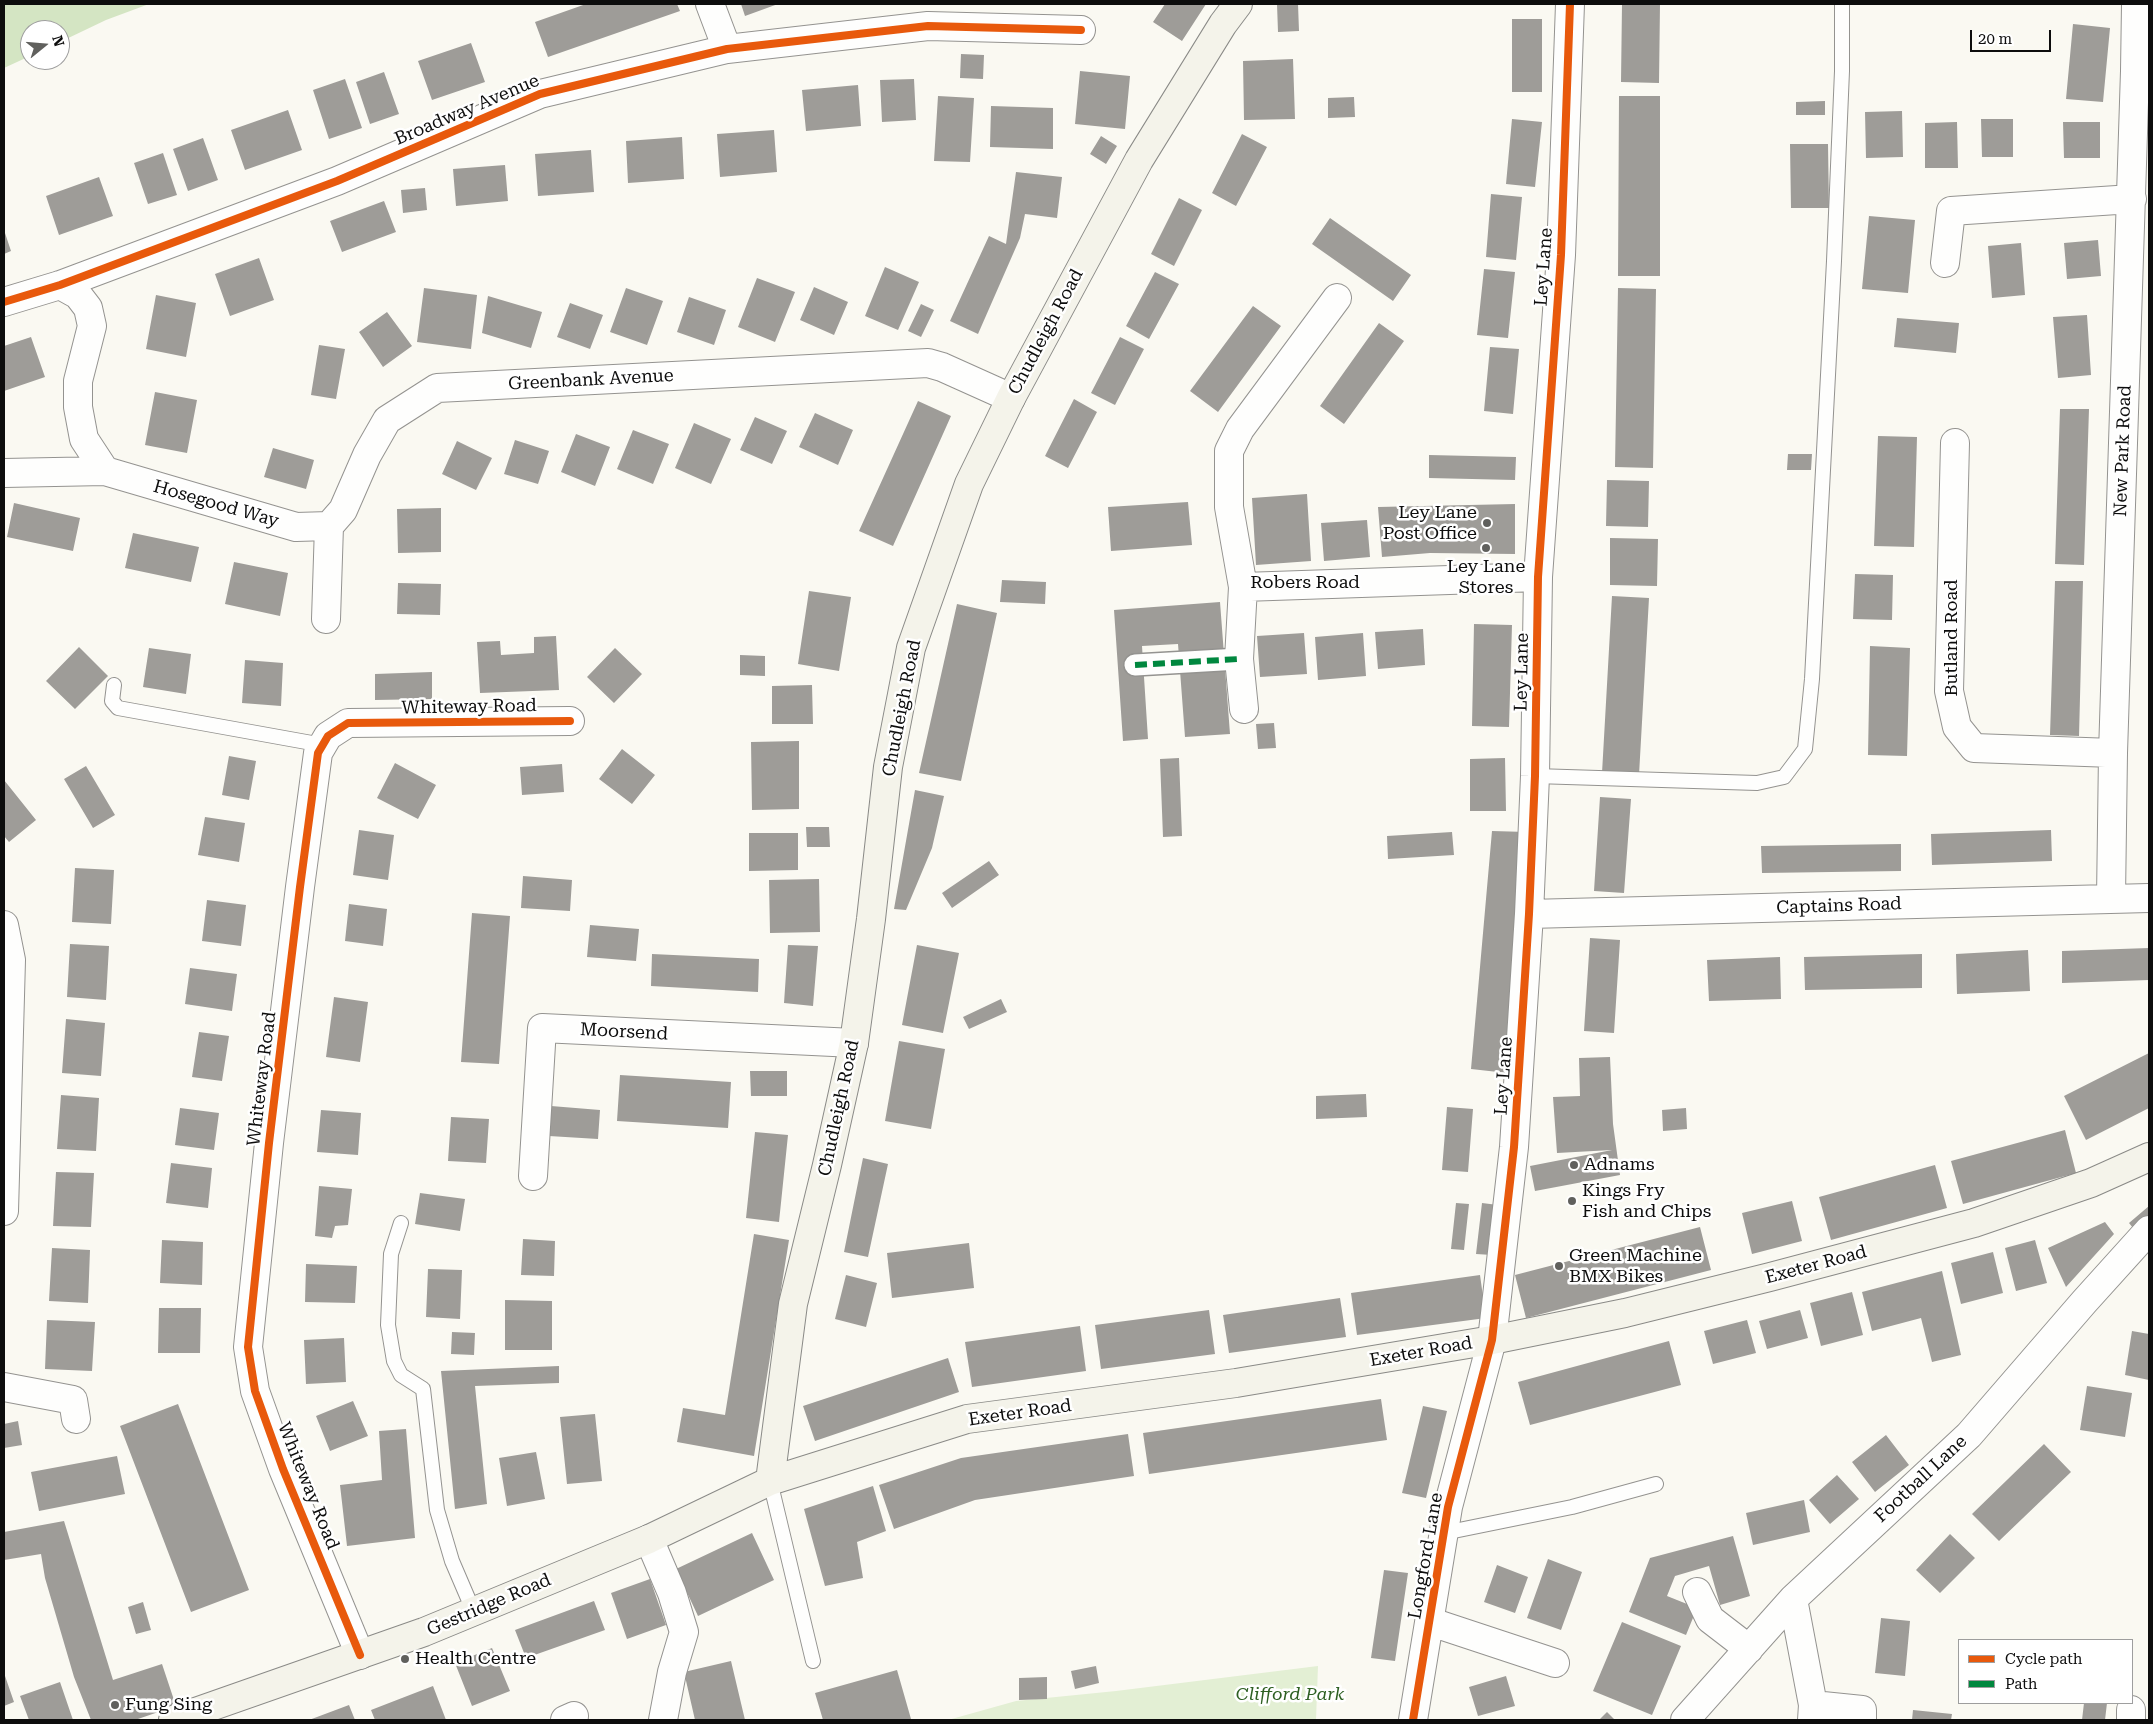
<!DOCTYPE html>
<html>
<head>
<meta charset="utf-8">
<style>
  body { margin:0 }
  #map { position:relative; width:2153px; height:1724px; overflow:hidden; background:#faf9f2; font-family:"Roboto Serif",serif }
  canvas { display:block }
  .frame { position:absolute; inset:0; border:5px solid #0d0d0d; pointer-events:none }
  .legend { position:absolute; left:1958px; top:1639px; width:175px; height:65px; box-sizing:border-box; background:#fff; border:1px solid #9e9e9e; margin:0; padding:6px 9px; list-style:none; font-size:15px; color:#0d0d0d }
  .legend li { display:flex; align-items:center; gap:10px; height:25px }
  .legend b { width:25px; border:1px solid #9e9e9e }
  .north { position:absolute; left:20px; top:20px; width:50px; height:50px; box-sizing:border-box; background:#fff; border:1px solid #9e9e9e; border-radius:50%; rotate:73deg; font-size:14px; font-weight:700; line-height:20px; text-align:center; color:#0d0d0d }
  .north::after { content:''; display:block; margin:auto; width:18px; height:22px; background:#60605d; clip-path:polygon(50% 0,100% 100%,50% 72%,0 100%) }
  .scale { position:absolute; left:1970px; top:30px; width:81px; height:22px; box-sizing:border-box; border:2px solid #0d0d0d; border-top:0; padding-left:6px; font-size:15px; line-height:18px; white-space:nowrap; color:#0d0d0d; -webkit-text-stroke:4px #fff; paint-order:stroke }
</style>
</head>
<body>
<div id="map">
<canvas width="2153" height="1724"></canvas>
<div class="frame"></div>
<ul class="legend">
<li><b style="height:6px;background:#e8590c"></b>Cycle path</li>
<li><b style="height:6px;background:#00873e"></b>Path</li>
</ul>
<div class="north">N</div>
<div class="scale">20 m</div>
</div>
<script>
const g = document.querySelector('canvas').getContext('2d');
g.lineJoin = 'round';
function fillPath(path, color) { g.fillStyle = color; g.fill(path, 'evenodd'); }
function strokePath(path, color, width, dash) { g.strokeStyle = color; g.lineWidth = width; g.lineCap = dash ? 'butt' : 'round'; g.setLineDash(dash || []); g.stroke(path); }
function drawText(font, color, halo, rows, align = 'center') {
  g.font = font + ' "Roboto Serif",serif'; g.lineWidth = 5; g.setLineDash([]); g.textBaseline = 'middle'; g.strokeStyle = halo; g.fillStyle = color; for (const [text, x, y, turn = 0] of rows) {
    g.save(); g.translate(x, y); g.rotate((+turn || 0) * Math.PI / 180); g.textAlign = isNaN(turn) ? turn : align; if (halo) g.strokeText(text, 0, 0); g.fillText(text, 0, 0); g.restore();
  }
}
const green = new Path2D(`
  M1318,1666L1316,1720H948L1016,1701L1116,1691Z`);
const forest = new Path2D(`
  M4,4H149L106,20L60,42V30H30V56L4,68Z`);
const building = new Path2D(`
  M586,4H677L680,11L548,57L535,22Z
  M741,4H778L745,16Z
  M1165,4H1206L1182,41L1153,22Z
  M1277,4H1298L1299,31L1278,32Z
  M1622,4H1660L1659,83L1621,82Z
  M1512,19H1542V92H1512Z
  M2073,24L2110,28L2103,102L2066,99Z
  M471,43L485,82L432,100L418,61Z
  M961,54L984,55L983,79L960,78Z
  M1293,59L1295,119L1244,120L1243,61Z
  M1080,71L1130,76L1125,129L1075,124Z
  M384,72L399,114L370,124L356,82Z
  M345,79L362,128L329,139L313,90Z
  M914,79L916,120L882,122L880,80Z
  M858,85L861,126L806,131L802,90Z
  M938,96L974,98L970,162L934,161Z
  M1619,96H1660V276H1618Z
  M1354,97L1355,117L1328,118V98Z
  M1825,101V115H1796V102Z
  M991,106L1053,108V149L990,147Z
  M288,110L302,150L245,170L231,130Z
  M1902,111L1903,157L1866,158L1865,112Z
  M1512,119L1542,122L1535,187L1506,184Z
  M1981,119H2013V157H1982Z
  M1957,122L1958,168H1925V123Z
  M2063,122H2100V158H2064Z
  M774,130L777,172L720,177L717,134Z
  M1242,134L1267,147L1236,206L1212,193Z
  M1101,136L1117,146L1106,164L1090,154Z
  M682,137L684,179L628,183L626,141Z
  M203,138L218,180L188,191L173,149Z
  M1790,144H1828L1829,208H1791Z
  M591,150L594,192L538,196L535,154Z
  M163,153L177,195L148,204L134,163Z
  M505,165L508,201L456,206L453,169Z
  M1016,172L1062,177L1057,218L1025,214L1020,238L978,334L950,321L989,236L1006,244Z
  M99,177L113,216L59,235L46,196Z
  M425,188L427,210L403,213L401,190Z
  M1491,194L1522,197L1516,260L1486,257Z
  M1179,198L1202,210L1174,266L1151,254Z
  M384,201L396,232L342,252L330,221Z
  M1869,216L1915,220L1908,293L1862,289Z
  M1330,218L1411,275L1393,301L1312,244Z
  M4,230L11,251L4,254Z
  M2098,240L2101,276L2067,279L2064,243Z
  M2021,243L2025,295L1992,298L1988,246Z
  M259,258L274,300L230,316L215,274Z
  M885,267L919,282L898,330L865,316Z
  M1484,269L1515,272L1508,338L1477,335Z
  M1155,272L1179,284L1149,339L1126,326Z
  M757,278L795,292L775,342L738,327Z
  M814,287L848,302L834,335L800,320Z
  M424,288L477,295L471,349L417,342Z
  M626,288L663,301L647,345L610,332Z
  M1618,288L1656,289L1653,468L1615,467Z
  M156,295L196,303L186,357L146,349Z
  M488,296L542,312L531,348L482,333Z
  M689,297L726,310L714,345L677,332Z
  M570,303L603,315L590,349L557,337Z
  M921,304L934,310L921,337L908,331Z
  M1253,306L1281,326L1218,412L1190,391Z
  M387,312L412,346L383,367L359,332Z
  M2087,315L2091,375L2058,378L2053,317Z
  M1897,318L1959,323L1956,353L1894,347Z
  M1379,323L1404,341L1344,424L1320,406Z
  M31,337L45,377L4,391V346Z
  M1120,337L1144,349L1115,405L1091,393Z
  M319,345L345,349L336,399L311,395Z
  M1490,347L1519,349L1513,414L1484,411Z
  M155,392L197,400L187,453L145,445Z
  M1074,399L1097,412L1068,468L1045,456Z
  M918,401L951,416L893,546L859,531Z
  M2060,409H2089L2084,565L2055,564Z
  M815,413L853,430L838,465L799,447Z
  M755,417L787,431L772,464L740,450Z
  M694,423L731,439L711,484L675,468Z
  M633,430L669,444L653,484L617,469Z
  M576,434L610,447L595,486L561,472Z
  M1878,436L1917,437L1914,547L1874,546Z
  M515,440L549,451L538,484L504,474Z
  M457,441L492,458L476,490L442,474Z
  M273,448L314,460L306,489L264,477Z
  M1788,454H1812L1811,470H1787Z
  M1429,455L1516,457L1515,480L1429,478Z
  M1607,480L1649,481L1648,527L1606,526Z
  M1307,494L1311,561L1256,565L1252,498Z
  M1188,502L1192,545L1111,551L1108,507Z
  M14,503L80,518L73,551L7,537Z
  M1515,504V554L1430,553L1382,557L1378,507Z
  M441,508V552L398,553L397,509Z
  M1367,520L1370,557L1324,561L1321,523Z
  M133,533L199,547L191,582L125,568Z
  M1610,538L1658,539L1657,586L1610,585Z
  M234,562L288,573L280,616L225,604Z
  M1855,574L1893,575L1892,620L1853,619Z
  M1002,580L1046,582L1045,604L1000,602Z
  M2055,581H2083L2079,736L2050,735Z
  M398,583L441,584L440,615L397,614Z
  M809,591L851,597L839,671L798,664Z
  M1612,596L1649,598L1639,775L1602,773Z
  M1220,602L1230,734L1185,737L1178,644L1142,646L1148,739L1123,741L1114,610Z
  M957,604L997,613L961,781L919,773Z
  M1474,624L1512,625L1509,727L1472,726Z
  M1423,629L1425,665L1378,669L1375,632Z
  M1304,633L1307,674L1260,677L1257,636Z
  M1363,633L1366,676L1318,680L1315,637Z
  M556,636L559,690L480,693L477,642L500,641L501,655L534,653V637Z
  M1870,646L1910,648L1907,756L1868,755Z
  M79,647L108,676L75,709L46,681Z
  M149,648L191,654L186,694L143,687Z
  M615,648L642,674L614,703L587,677Z
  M740,655L765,656V676L740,675Z
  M245,660L283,663L281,706L242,703Z
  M432,672V699L375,700V674Z
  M812,685L813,724H772V686Z
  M1274,723L1276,748L1258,749L1256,724Z
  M799,741V809L752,810L751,742Z
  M622,749L655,775L632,804L599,779Z
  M229,756L256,761L249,800L222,795Z
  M1179,758L1182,836L1163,837L1160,759Z
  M1505,758L1506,811H1470V759Z
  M395,763L436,785L418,819L377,798Z
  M562,764L564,792L522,795L520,767Z
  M86,766L115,815L93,828L64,779Z
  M4,780L36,820L9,842L4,836Z
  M915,790L944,796L932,848L906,910L894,909Z
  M1600,797L1631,799L1624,893L1594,891Z
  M205,817L245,823L239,862L198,855Z
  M806,827H829L830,847H807Z
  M359,830L394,835L388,880L353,875Z
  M2051,830L2052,861L1932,865L1931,834Z
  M1492,831L1527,832L1507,1073L1471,1069Z
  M1452,832L1454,855L1388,859L1387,836Z
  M749,833H798V870L749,871Z
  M1901,844V871L1762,873L1761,846Z
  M989,861L999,875L952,908L942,893Z
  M75,868L114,870L111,924L72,922Z
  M523,876L572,880L570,911L521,908Z
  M819,879L820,932L770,933L769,880Z
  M207,900L246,905L241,946L202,941Z
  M349,904L387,909L383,946L345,941Z
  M472,913L510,916L499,1064L461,1062Z
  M590,925L639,929L636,961L587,957Z
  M1590,938L1620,940L1614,1033L1584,1031Z
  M70,944L109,946L106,1000L67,997Z
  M788,945L818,946L813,1006L784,1003Z
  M917,945L959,953L943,1033L902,1025Z
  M2149,948V980L2062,983V951Z
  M2028,950L2030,991L1957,994L1956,954Z
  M652,954L759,959L758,992L651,986Z
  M1922,954V988L1805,990L1804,957Z
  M1780,957L1781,999L1709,1001L1707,960Z
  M190,968L237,974L232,1011L185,1004Z
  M334,997L368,1002L360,1062L326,1057Z
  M1001,999L1007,1012L969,1029L963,1017Z
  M66,1019L105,1023L101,1076L62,1073Z
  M199,1032L229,1036L222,1081L192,1077Z
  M899,1041L945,1049L931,1129L885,1121Z
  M2149,1053V1108L2086,1140L2064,1096Z
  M1610,1057L1613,1124L1620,1175L1535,1191L1530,1166L1612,1150L1557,1153L1553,1097L1580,1096L1579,1058Z
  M750,1071H787V1096H751Z
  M620,1075L731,1082L728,1128L617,1121Z
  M1366,1094L1367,1117L1316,1119V1096Z
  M61,1095L99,1098L96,1151L57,1149Z
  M551,1106L600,1110L598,1139L549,1136Z
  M1447,1107L1473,1109L1468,1172L1442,1170Z
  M180,1108L219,1113L214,1150L175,1145Z
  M1686,1108L1687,1129L1663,1131L1662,1110Z
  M321,1110L361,1113L358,1155L317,1152Z
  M451,1117L489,1119L486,1163L448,1161Z
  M2065,1130L2076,1173L1963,1204L1951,1161Z
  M755,1132L788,1135L779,1222L746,1218Z
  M863,1158L888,1164L868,1257L844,1252Z
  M171,1163L212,1168L208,1208L166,1203Z
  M1935,1165L1947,1208L1831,1240L1819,1197Z
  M56,1172L94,1173L91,1227L53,1226Z
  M319,1186L352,1189L348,1225L335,1226L332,1238L315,1236Z
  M420,1193L465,1199L460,1231L415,1224Z
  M1792,1201L1802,1241L1752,1254L1742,1213Z
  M1456,1203L1469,1204L1464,1250L1451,1249Z
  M1482,1203L1498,1205L1492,1255L1476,1254Z
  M2149,1206V1222L2137,1233L2129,1223Z
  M2105,1222L2114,1234L2066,1287L2048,1248Z
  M1700,1227L1711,1270L1526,1318L1515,1275Z
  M754,1234L789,1240L754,1456L677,1442L683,1408L725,1415Z
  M523,1239L555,1241L554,1276L521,1275Z
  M162,1240L203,1242L202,1285L160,1283Z
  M2035,1240L2047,1283L2016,1291L2005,1248Z
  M969,1243L974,1288L892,1298L887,1253Z
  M52,1248L90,1250L88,1303L49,1301Z
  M1993,1252L2003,1293L1961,1304L1951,1263Z
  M306,1264L357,1266L355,1303L305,1302Z
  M428,1269L462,1270L460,1319L426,1317Z
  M1942,1271L1961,1355L1932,1362L1921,1318L1872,1331L1862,1292Z
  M846,1275L877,1283L866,1327L835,1319Z
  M1480,1275L1486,1318L1357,1335L1351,1293Z
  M1852,1292L1863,1335L1821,1346L1810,1303Z
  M1340,1298L1346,1337L1229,1353L1223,1315Z
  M505,1300L552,1301V1350H505Z
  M159,1308H201L200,1353H158Z
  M1209,1310L1215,1354L1101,1369L1095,1325Z
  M1800,1310L1808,1338L1767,1349L1759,1321Z
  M47,1320L95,1322L92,1371L45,1369Z
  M1747,1320L1756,1353L1713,1364L1704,1331Z
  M1080,1326L1086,1371L972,1387L965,1342Z
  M2132,1331L2149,1334V1380L2125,1375Z
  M452,1332L475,1333L474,1355L451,1354Z
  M344,1338L346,1382L306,1384L304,1340Z
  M1669,1341L1681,1385L1530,1425L1518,1382Z
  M948,1358L959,1392L815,1441L803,1406Z
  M559,1366V1383L475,1386L487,1504L455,1509L441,1371Z
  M2087,1386L2132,1393L2125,1437L2080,1430Z
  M1381,1399L1387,1440L1149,1474L1143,1433Z
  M353,1401L368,1436L330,1451L316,1416Z
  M178,1404L249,1590L191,1612L120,1426Z
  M1423,1406L1447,1411L1426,1498L1402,1493Z
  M595,1414L602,1481L567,1484L560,1417Z
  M18,1421L22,1445L4,1448V1424Z
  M406,1429L415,1538L347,1546L340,1485L382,1480L379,1431Z
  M1128,1434L1134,1476L975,1500L894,1529L879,1485L961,1458Z
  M1886,1435L1909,1465L1875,1492L1852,1462Z
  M2044,1444L2071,1472L1999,1541L1972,1514Z
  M536,1452L545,1499L507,1506L499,1458Z
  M117,1456L125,1494L39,1511L31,1472Z
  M1837,1475L1859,1499L1830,1524L1809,1500Z
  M873,1486L886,1531L857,1542L863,1578L825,1586L804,1509Z
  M1804,1500L1810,1532L1753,1545L1746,1513Z
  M64,1521L113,1680L162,1664L176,1706L135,1720H91L74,1677L45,1578L41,1554L4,1560V1532Z
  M752,1533L774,1580L698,1616L676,1569Z
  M1950,1534L1975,1558L1940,1593L1916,1570Z
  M1733,1536L1750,1596L1720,1605L1709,1566L1675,1576L1667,1596L1697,1608L1686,1635L1629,1612L1650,1558Z
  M1548,1559L1582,1572L1561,1630L1527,1618Z
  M1497,1565L1528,1577L1515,1613L1484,1602Z
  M1384,1570L1408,1573L1395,1661L1371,1658Z
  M650,1579L666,1625L627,1639L611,1593Z
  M594,1601L605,1630L526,1658L515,1630Z
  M143,1602L151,1630L136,1634L128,1607Z
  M1881,1618L1910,1621L1905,1676L1875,1673Z
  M1622,1622L1681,1646L1652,1715L1593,1691Z
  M492,1648L510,1691L472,1706L455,1663Z
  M731,1661L745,1720H695L684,1672Z
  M1096,1666L1099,1683L1075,1689L1071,1671Z
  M897,1670L911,1719L823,1720L815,1693Z
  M4,1673L14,1702L4,1706Z
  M1506,1676L1515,1706L1478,1716L1469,1687Z
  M1047,1677V1699L1019,1700V1678Z
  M60,1682L73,1720H29L20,1696Z
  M433,1686L446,1720H375L371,1710Z
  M2084,1703H2107L2105,1720H2082Z
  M349,1705L355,1720H309Z
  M1913,1710L1952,1714L1951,1720H1912Z
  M1607,1712L1615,1720H1599Z`);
const service = new Path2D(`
  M114,685L112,701L118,708L323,745
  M1535,776L1757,783L1784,777L1805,749L1812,679L1834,261L1842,71V4
  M401,1223L391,1254L388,1325L394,1361L401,1375L423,1389L437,1510L452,1561L473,1610
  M770,1481L813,1661
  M1444,1533L1572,1507L1656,1484`);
const pedestrian = new Path2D(`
  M1135,665L1239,659`);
const minor = new Path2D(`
  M710,4L727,49
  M1945,263L1951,211L2132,199
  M60,285L78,295L88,308L92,326L78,381V407L84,439L105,471
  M1337,298L1240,429L1229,451V507L1243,587L1538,577
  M4,302L60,285L337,181L540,94L727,49L928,26L1081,30
  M1955,443L1949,691L1957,727L1974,748L2113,753
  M4,473L105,471L296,527L329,526
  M1243,587L1239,659L1244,709
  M326,619L329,526L343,510L367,455L387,420L437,388L928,363L942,367L1011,398
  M2111,898L2113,753L2135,71L2136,4
  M1529,914L2149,898
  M4,925L11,960L4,1211
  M533,1176L542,1028L854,1043
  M4,1387L73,1400L76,1419
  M649,1539L672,1593L684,1632L672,1672L663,1720
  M1697,1592L1710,1619L1749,1649
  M1793,1599L1813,1705L1812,1720
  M1431,1622L1555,1663
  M360,1655L283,1469L255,1391L248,1347L269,1143L300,887L318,753L328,736L348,723L570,721
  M1813,1705L1862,1710V1720
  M565,1720L574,1716
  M1413,1720L1448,1507L1492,1340L1514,1147L1529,914L1535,776L1538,577L1561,255L1570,4
  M1685,1720L1793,1599L1969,1435L2084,1302L2149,1230
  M2131,1720V1710`);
const secondary = new Path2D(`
  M770,1481L793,1304L827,1165L854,1043L871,919L888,767L911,648L969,484L1011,398L1139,160L1223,24L1238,4
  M173,1720L424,1632L649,1539L770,1481L967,1419L1236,1383L1492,1340L1625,1313L1770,1277L1974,1223L2091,1183L2149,1157`);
const quiet = new Path2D(`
  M1135,665L1239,659`);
const cycleway = new Path2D(`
  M4,302L60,285L337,181L540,94L727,49L928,26L1081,30
  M360,1655L283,1469L255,1391L248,1347L269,1143L300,887L318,753L328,736L348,723L570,721
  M1413,1720L1448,1507L1492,1340L1514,1147L1529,914L1535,776L1538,577L1561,255L1570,4`);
const markers = [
  [1487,523,5,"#60605d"],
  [1486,548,5,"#60605d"],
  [1574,1165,5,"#60605d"],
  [1572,1201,5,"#60605d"],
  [1559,1266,5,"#60605d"],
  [405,1659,5,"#60605d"],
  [115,1705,5,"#60605d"]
];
const streetNames = [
  ["Broadway Avenue",467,110,-23],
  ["Ley Lane",1544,267,-86],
  ["Chudleigh Road",1046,332,-62],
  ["Greenbank Avenue",591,380,-3],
  ["New Park Road",2123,451,-88],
  ["Hosegood Way",216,504,16],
  ["Robers Road",1305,583],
  ["Butland Road",1952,638,-90],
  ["Ley Lane",1522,672,-89],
  ["Whiteway Road",469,707,-1],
  ["Chudleigh Road",902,708,-79],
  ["Captains Road",1839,906,-2],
  ["Moorsend",624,1032,3],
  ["Ley Lane",1504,1076,-86],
  ["Whiteway Road",262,1079,-83],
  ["Chudleigh Road",839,1108,-78],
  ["Exeter Road",1816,1265,-15],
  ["Exeter Road",1421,1352,-10],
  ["Exeter Road",1020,1413,-8],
  ["Football Lane",1921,1479,-43],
  ["Whiteway Road",308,1486,68],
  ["Longford Lane",1426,1556,-80],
  ["Gestridge Road",489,1605,-23]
];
const poiNames = [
  ["Ley Lane",1477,513,"right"],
  ["Post Office",1477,534,"right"],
  ["Ley Lane",1486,567,"center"],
  ["Stores",1486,588,"center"],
  ["Adnams",1584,1165],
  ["Kings Fry",1582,1191],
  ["Fish and Chips",1582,1212],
  ["Green Machine",1569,1256],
  ["BMX Bikes",1569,1277],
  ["Health Centre",415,1659],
  ["Fung Sing",125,1705]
];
const parkNames = [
  ["Clifford Park",1290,1695]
];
fillPath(green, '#e3efd4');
fillPath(forest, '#d4e5c3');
fillPath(building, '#9e9c98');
strokePath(service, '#949390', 16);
strokePath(pedestrian, '#949390', 24);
strokePath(minor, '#949390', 30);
strokePath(secondary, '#8a8a87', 30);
strokePath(service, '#fefefd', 14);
strokePath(pedestrian, '#fefefd', 21);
strokePath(minor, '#fefefd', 28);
strokePath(secondary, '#f4f3ea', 28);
strokePath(quiet, '#00873e', 6, [12, 6]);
strokePath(cycleway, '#e8590c', 8);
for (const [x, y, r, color] of markers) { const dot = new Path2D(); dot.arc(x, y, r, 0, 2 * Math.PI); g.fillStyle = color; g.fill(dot); strokePath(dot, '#fff', 2); }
drawText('18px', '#0d0d0d', '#fff', streetNames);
drawText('18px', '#0d0d0d', '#fff', poiNames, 'left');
drawText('italic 18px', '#2e6023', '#fff', parkNames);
</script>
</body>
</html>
